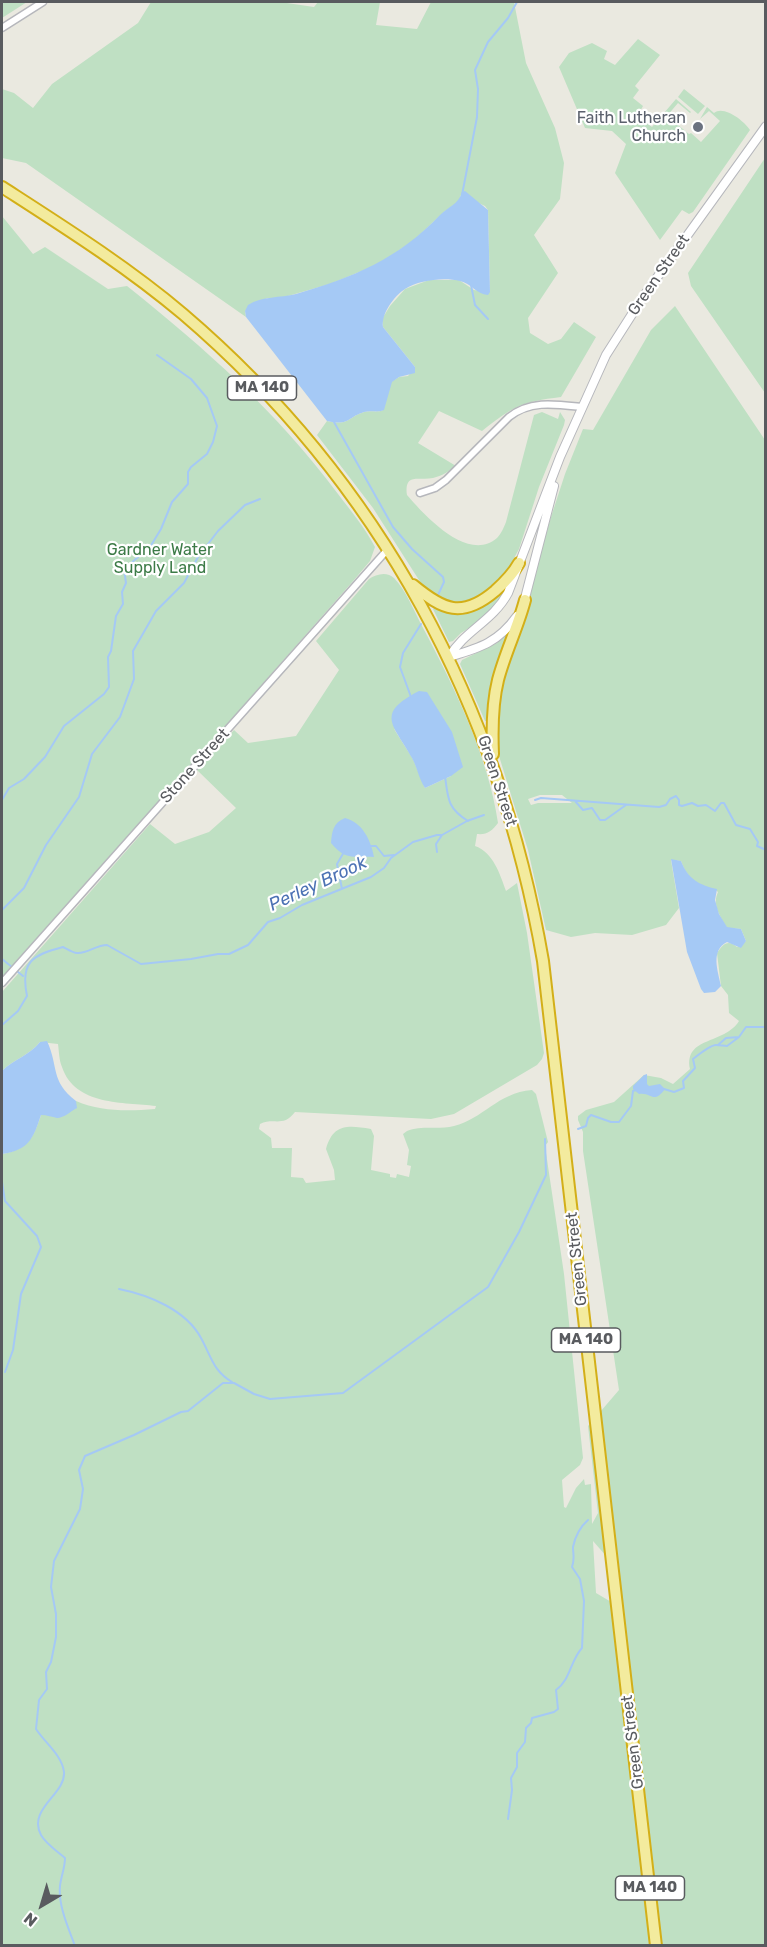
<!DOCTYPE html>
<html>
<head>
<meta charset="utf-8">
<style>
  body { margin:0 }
  #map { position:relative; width:767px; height:1947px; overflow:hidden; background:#eae9e0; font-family:Rubik,sans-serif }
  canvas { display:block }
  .frame { position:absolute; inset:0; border:3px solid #595b5f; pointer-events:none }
  .north { position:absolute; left:12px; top:1875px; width:60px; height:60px; -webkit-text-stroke:4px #fff; paint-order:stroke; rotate:218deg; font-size:16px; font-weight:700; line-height:24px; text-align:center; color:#595b5f }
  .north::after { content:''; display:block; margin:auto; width:21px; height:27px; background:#595b5f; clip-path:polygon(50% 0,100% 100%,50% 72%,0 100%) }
</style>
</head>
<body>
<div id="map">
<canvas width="767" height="1947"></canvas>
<div class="frame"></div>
<div class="north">N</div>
</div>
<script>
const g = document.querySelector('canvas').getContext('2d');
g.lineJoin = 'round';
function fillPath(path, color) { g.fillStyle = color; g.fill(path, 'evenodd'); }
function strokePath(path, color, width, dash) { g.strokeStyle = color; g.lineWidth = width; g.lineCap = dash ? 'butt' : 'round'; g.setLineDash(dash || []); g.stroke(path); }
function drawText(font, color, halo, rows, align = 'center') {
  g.font = font + ' Rubik,sans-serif'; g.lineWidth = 4.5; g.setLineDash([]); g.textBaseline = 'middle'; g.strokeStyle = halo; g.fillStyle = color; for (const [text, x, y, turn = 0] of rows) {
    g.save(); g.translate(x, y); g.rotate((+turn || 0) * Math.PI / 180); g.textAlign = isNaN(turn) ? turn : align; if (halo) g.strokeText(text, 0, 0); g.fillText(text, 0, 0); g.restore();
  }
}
const green = new Path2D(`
  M2,2H27L2,18Z
  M151,2H280L314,7L318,2H380L376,25L417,29L431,2H514L526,63L555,128L564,163L560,199L534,235L558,273L528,318L530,333L548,344L561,339L574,322L596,337L561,397C521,402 514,406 482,431L439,411L418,443L456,466C449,471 442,476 433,478C419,481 404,472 407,495C425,516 468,563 497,538C501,534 504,527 506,522L534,415L542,412L558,419L560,412L565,420L564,425L539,487L519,549L507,571L482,594L472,600L459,603H447L426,591L373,508L317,435L327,421C350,426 346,418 364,412C371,410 377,413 383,410L391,382L399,377L408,376L415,367L383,327L382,319L390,306L405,289L429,280H459L474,290L490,292L488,210L485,206L461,195L458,202L444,212L413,241L379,264L330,284L281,298H267L245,311L246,317L26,163L2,158V89L14,93L33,108L52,84L138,23Z
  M638,39L660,55L635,86L639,90L633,98L643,106L638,115L652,127L676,99L691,112L690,113L678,103L667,116L689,134L691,133L701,142L720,121L709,111L700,119L707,107L714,113C724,105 744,121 750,130L693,212L689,214L682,210L660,240L615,173L626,144L612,131L585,128L559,67L569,53L592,43L607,51L604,59L615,65Z
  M684,89L705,106L698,114L678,97Z
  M765,158V393L691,286L688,273Z
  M2,216L33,254L45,247L108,289L127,286C206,349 278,413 338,494C351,511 365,528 375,547L370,561L354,580L2,980Z
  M675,306L765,440V1945H2V1154C27,1150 34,1137 41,1115H50L76,1108V1101C101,1112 129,1111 155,1109L156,1106C124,1102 75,1106 62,1067C59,1060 59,1051 58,1044L40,1042C30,1055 14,1059 2,1071V992L150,824L175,844L209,832L236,808L197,770L234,730L248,743L296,736L339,670L316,641L369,579C376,574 387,571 394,578C406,590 414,611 422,626C453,684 489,758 498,823C492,831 487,835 477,834L475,846C493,852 500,874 506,891L517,883L527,933L544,1053L542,1059L537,1065L454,1114L431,1119L295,1112C283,1128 274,1117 260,1124L259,1129L271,1138L272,1148H292L291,1177L303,1178L306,1183L335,1180L334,1170L326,1149C333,1124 347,1125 371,1129L374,1136L371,1170L390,1174V1177L396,1178L397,1174L409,1177L411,1166L407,1165L409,1150L403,1134L407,1131C421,1125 439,1130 454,1126C483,1119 497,1093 532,1090L536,1094L548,1142L545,1146L564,1274L583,1458L580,1465L562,1480L564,1507L566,1508L576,1488L584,1479L585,1485L591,1484L592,1524L598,1513L588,1426L619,1390L583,1151V1132L578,1120V1116L586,1110L614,1102L644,1075L661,1078L673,1084L690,1069C684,1036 724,1045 739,1021L729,1013L728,995L721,986L717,953C723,944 728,939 737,947L746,941L741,929L727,928C720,916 712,905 718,892C713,887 710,889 704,886C692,882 685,873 681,861L671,860L679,908L666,925L632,935L595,933L571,937L546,930L528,850L499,756L496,727L499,688L526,615L538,562L551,517L565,474L583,429L593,430L651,330ZM394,729L451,776L425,788L413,759ZM540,795H562L572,803H538L531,805L528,799ZM593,1541L614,1565L618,1606L596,1593Z
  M503,590L505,592L497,605L477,623L461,633L453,641L449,642L433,609L435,607L452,612Z
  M508,632L510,634L491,686L487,721H485L460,664L462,660L497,643Z`);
const water = new Path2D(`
  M465,191L488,210L490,292L488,295C476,294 471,283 460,281C444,277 419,280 405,289C394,296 381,314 383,327L415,367V373L399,377L392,382L384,410C377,413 371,410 364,412C346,418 350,426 327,421L246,317L245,311L248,305C262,296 280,298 296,294C354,277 398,259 440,215C448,207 459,204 462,192Z
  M419,691L427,692L452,732L463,767L451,776L425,788C419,779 417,767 412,758C394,725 374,714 419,691Z
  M345,818C362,822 371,840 374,857C353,856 346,861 331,843C332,831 333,823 345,818Z
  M671,859L681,861C688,879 699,885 717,889L715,900L719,914L727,927L741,929L746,941L741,948L727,942C710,951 718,971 721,986L715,992L704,993L701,989L687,952Z
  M47,1041C59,1067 50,1081 76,1101L77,1108C71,1111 64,1118 57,1118C52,1117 47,1115 41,1115C33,1139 29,1150 2,1154V1071C14,1059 30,1055 40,1042Z
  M647,1074V1084L649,1086L660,1084L665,1089C653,1105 652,1092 639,1094L633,1089V1086L644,1075Z`);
const stream = new Path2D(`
  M462,195L477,117L478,89L475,70L488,42L508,18L517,2
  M471,285L475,305L488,319
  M334,422L393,527L412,549L443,577L444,582L438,595
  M411,697L400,667L403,653L421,624
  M445,776C448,798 447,808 468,821
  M2,800L9,788L24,779L45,757L64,726L104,694L109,687L108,657L111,651L116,616L123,604L122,592L126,583L124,569L150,547L161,529L172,502L188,484V472L191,467L207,454L213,442L217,426L207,398L191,379L157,355
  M535,800L541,798L659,807L666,805L670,799L676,796L679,800V805L682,806L692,803L698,806L706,805L715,811L721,803H724L736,825L750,829L758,842L757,846L766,850
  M575,801L583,810L592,808L600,820H605L626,805
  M369,846H376L384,856L394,855
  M437,852L436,844L442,835
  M342,889L337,864L344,852
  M2,910L24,888L46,845L79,797L92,754L120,717L134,679L133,651L156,611L184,583L198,557L218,531L245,505L260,499
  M2,959L23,976
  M2,1025L18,1011L27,996C20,962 32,955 63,947C67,949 73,953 77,953C87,954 96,945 107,945L141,964L191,959L218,954H229L248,945L268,922L280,918L302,905L371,877L384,868L391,858L413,842L437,835H442L467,821L484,815
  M718,1045L726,1038L739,1037
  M664,1089L674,1092L684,1088L683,1081L695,1068L693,1059C698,1055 711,1045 716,1045C720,1045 724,1046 727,1046L739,1037L746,1027H766
  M578,1129L586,1126L588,1118L591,1115L611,1122H619L631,1106L633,1091L636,1090
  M2,1180V1153
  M2,1182L5,1201L37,1236L41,1247L21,1294L13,1350L5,1372
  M119,1289C149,1295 186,1310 201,1338C211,1356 213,1371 232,1382
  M508,1819L512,1790L511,1778L517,1767V1753L525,1742L526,1728L531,1723L532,1718L554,1712L558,1709L556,1690C571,1679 570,1661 582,1648L584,1601L580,1579L572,1567C575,1559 573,1554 573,1547C575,1537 580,1527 588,1520
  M75,1946C68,1927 58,1905 60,1886C61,1876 65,1868 65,1858C57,1851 46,1844 41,1835C27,1809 66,1794 64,1772C62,1755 45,1743 36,1729L39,1700L47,1689L46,1672L51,1662L56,1637V1614L51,1587L54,1561L80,1509L83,1489L79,1470L85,1456L134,1435L181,1412L188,1411L223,1383H234L254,1394L270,1399L343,1393L488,1287L519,1232L546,1175L545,1139`);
const minor = new Path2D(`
  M2,28L43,2
  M420,493L435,488L446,480L509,417C530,400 555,404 581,407
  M2,983L388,549`);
const tertiary = new Path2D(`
  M524,602L554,486
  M449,657C464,631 493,621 508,593L560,457L606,355L643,297L766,126
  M449,657C479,648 498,643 517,616`);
const trunk = new Path2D(`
  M2,187C64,227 126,266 183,314C381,483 499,706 543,961L656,1946
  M413,585C443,610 462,619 495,591C505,582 513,574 519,563
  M493,754C492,730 492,704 498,680C505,653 518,627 525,600`);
const markers = [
  [698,127,6,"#6b7280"]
];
const shields = [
  [262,388,69],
  [586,1340,69],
  [650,1888,69]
];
const shieldNames = [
  ["MA 140",262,388],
  ["MA 140",586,1340],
  ["MA 140",650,1888]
];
const worshipNames = [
  ["Faith Lutheran",686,118],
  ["Church",686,136]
];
const streetNames = [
  ["Green Street",659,275,-55],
  ["Stone Street",195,766,-48],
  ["Green Street",497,781,72],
  ["Green Street",577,1259,-96],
  ["Green Street",633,1742,-97]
];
const parkNames = [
  ["Gardner Water",160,550],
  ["Supply Land",160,568]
];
const waterNames = [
  ["Perley Brook",318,884,-25]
];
fillPath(green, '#bfe0c3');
fillPath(water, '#a5c9f5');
strokePath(stream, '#a5c9f5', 2);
strokePath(minor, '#b6b7bc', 9);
strokePath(tertiary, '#b6b7bc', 10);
strokePath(trunk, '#d3af18', 14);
strokePath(minor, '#fff', 6);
strokePath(tertiary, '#fff', 8);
strokePath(trunk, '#f3eb9e', 10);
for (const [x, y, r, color] of markers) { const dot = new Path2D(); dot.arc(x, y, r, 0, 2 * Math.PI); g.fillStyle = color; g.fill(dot); strokePath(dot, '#fff', 2); }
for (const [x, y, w] of shields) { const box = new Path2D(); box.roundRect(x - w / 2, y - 12, w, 24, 4.5); g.fillStyle = '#fff'; g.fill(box); strokePath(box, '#595b5f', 1.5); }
drawText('bold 15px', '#595b5f', null, shieldNames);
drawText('16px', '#5b616d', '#fff', worshipNames, 'right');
drawText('16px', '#595b5f', '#fff', streetNames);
drawText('16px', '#3c7b47', '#fff', parkNames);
drawText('italic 18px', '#4c72b4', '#fff', waterNames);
</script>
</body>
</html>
